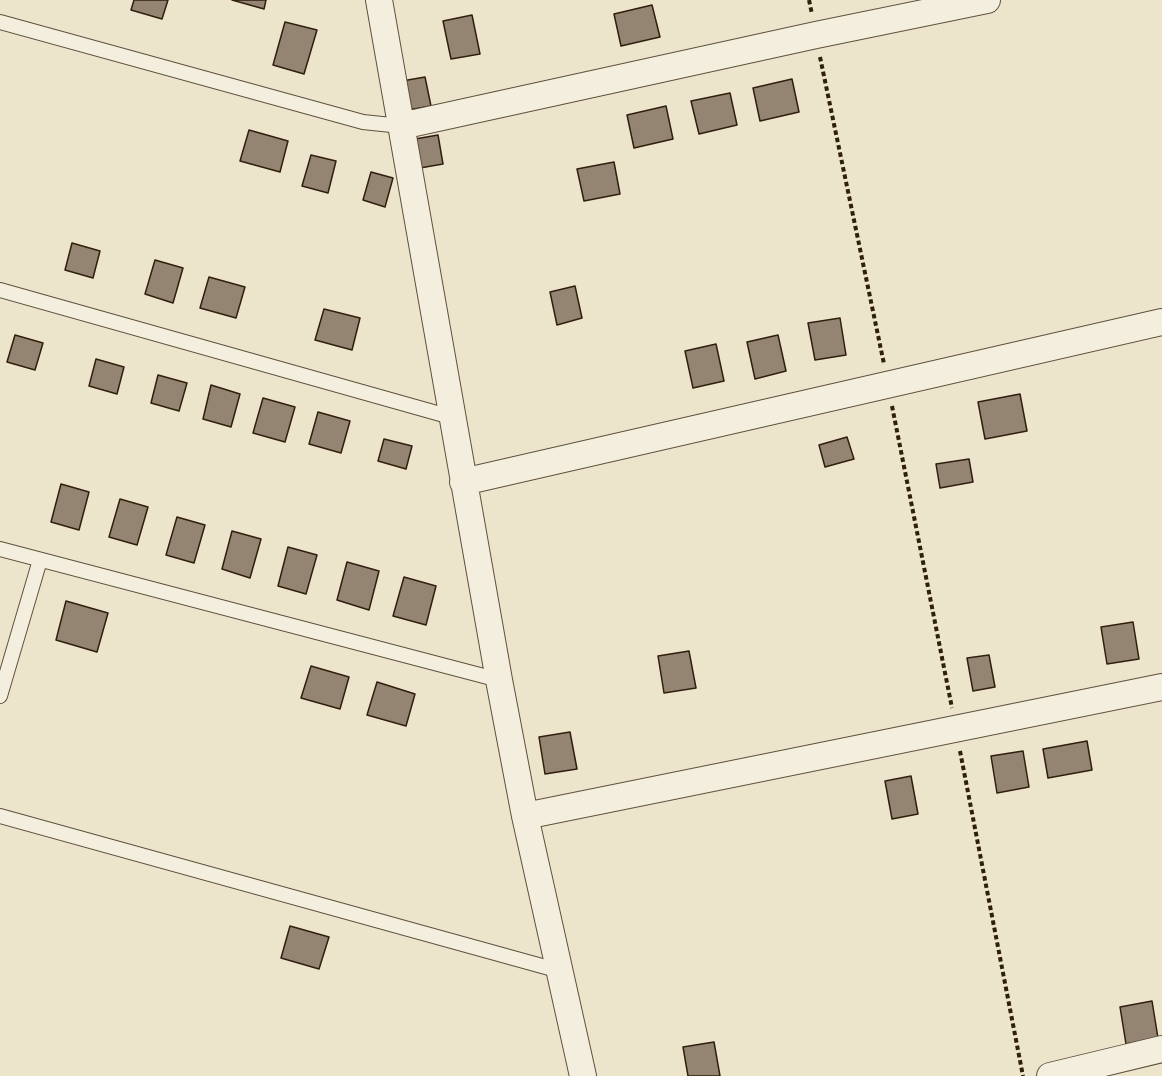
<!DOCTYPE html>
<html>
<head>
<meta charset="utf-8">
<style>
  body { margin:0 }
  canvas { display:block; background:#ede5cb }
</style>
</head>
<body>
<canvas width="1162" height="1076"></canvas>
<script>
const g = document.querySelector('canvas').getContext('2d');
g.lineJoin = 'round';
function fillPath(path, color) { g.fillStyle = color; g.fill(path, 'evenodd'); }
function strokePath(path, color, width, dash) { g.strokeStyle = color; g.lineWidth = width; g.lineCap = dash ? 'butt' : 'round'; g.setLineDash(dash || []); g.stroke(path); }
const building = new Path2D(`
  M134,0H168L162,19L131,10Z
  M232,0H266L264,9Z
  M652,5L660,37L621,46L614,14Z
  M472,15L480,54L451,59L443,21Z
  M285,22L317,30L304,74L273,65Z
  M425,77L431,106L408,110L402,81Z
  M792,79L799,112L760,121L753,88Z
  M730,93L737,125L699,134L691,101Z
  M666,106L673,139L634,148L627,115Z
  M249,130L288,141L280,172L240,161Z
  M438,135L443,164L420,168L415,139Z
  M311,155L336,161L328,193L302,186Z
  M614,162L620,194L584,201L577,169Z
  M371,172L393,178L385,207L363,200Z
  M72,243L100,251L93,278L65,270Z
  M155,260L183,268L173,303L145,294Z
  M209,277L245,287L236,318L200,308Z
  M575,286L582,318L557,325L550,292Z
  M324,309L360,318L352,350L315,340Z
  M840,318L846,355L815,360L808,323Z
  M15,335L43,343L35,370L7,362Z
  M778,335L786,371L755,379L747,342Z
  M716,344L724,381L693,388L685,351Z
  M96,359L124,367L117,394L89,386Z
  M158,375L187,383L179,411L151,403Z
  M211,385L240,394L231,427L203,419Z
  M1020,394L1027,431L985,439L978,402Z
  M263,398L295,407L285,442L253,433Z
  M318,412L350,421L341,453L309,444Z
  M847,437L854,459L825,467L819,445Z
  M384,439L412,446L406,469L378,461Z
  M969,459L973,482L940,488L936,464Z
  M61,484L89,492L79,530L51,522Z
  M120,499L148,507L137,545L109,537Z
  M177,517L205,525L194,563L166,555Z
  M232,531L261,539L250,578L222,569Z
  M288,547L317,555L306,594L278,586Z
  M347,562L379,571L369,610L337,600Z
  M404,577L436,586L426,625L393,616Z
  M66,601L108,613L97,652L56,640Z
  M1133,622L1139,659L1107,664L1101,627Z
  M689,651L696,688L664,693L658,656Z
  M989,655L995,687L973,691L967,658Z
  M311,666L349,677L340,709L301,698Z
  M377,682L415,694L406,726L367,715Z
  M570,732L577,769L545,774L539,737Z
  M1087,741L1092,770L1048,778L1043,749Z
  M1023,751L1029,787L997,793L991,756Z
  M911,776L918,814L892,819L885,781Z
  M290,926L329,937L319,969L281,958Z
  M1152,1001L1158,1038L1126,1044L1120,1007Z
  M714,1042L720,1076H688L683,1047Z`);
const path = new Path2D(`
  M809,0L812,14
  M820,57L884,364
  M892,406L952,708
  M960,751L1023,1076`);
const service = new Path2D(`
  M0,22L363,122L401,126
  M0,290L451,417
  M0,549L499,680
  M0,696L40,560
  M0,816L560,971`);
const minor = new Path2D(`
  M379,0L499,680L525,816L583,1076
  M401,126L816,35L987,0
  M463,482L1162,322
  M525,816L1162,687
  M1050,1076L1162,1049`);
fillPath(building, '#938571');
strokePath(building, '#311e0f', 1.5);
strokePath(service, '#60503e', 16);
strokePath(minor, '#60503e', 28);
strokePath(path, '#311e0f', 4, [4.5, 3]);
strokePath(service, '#f3eedd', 14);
strokePath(minor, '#f3eedd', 26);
</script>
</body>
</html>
